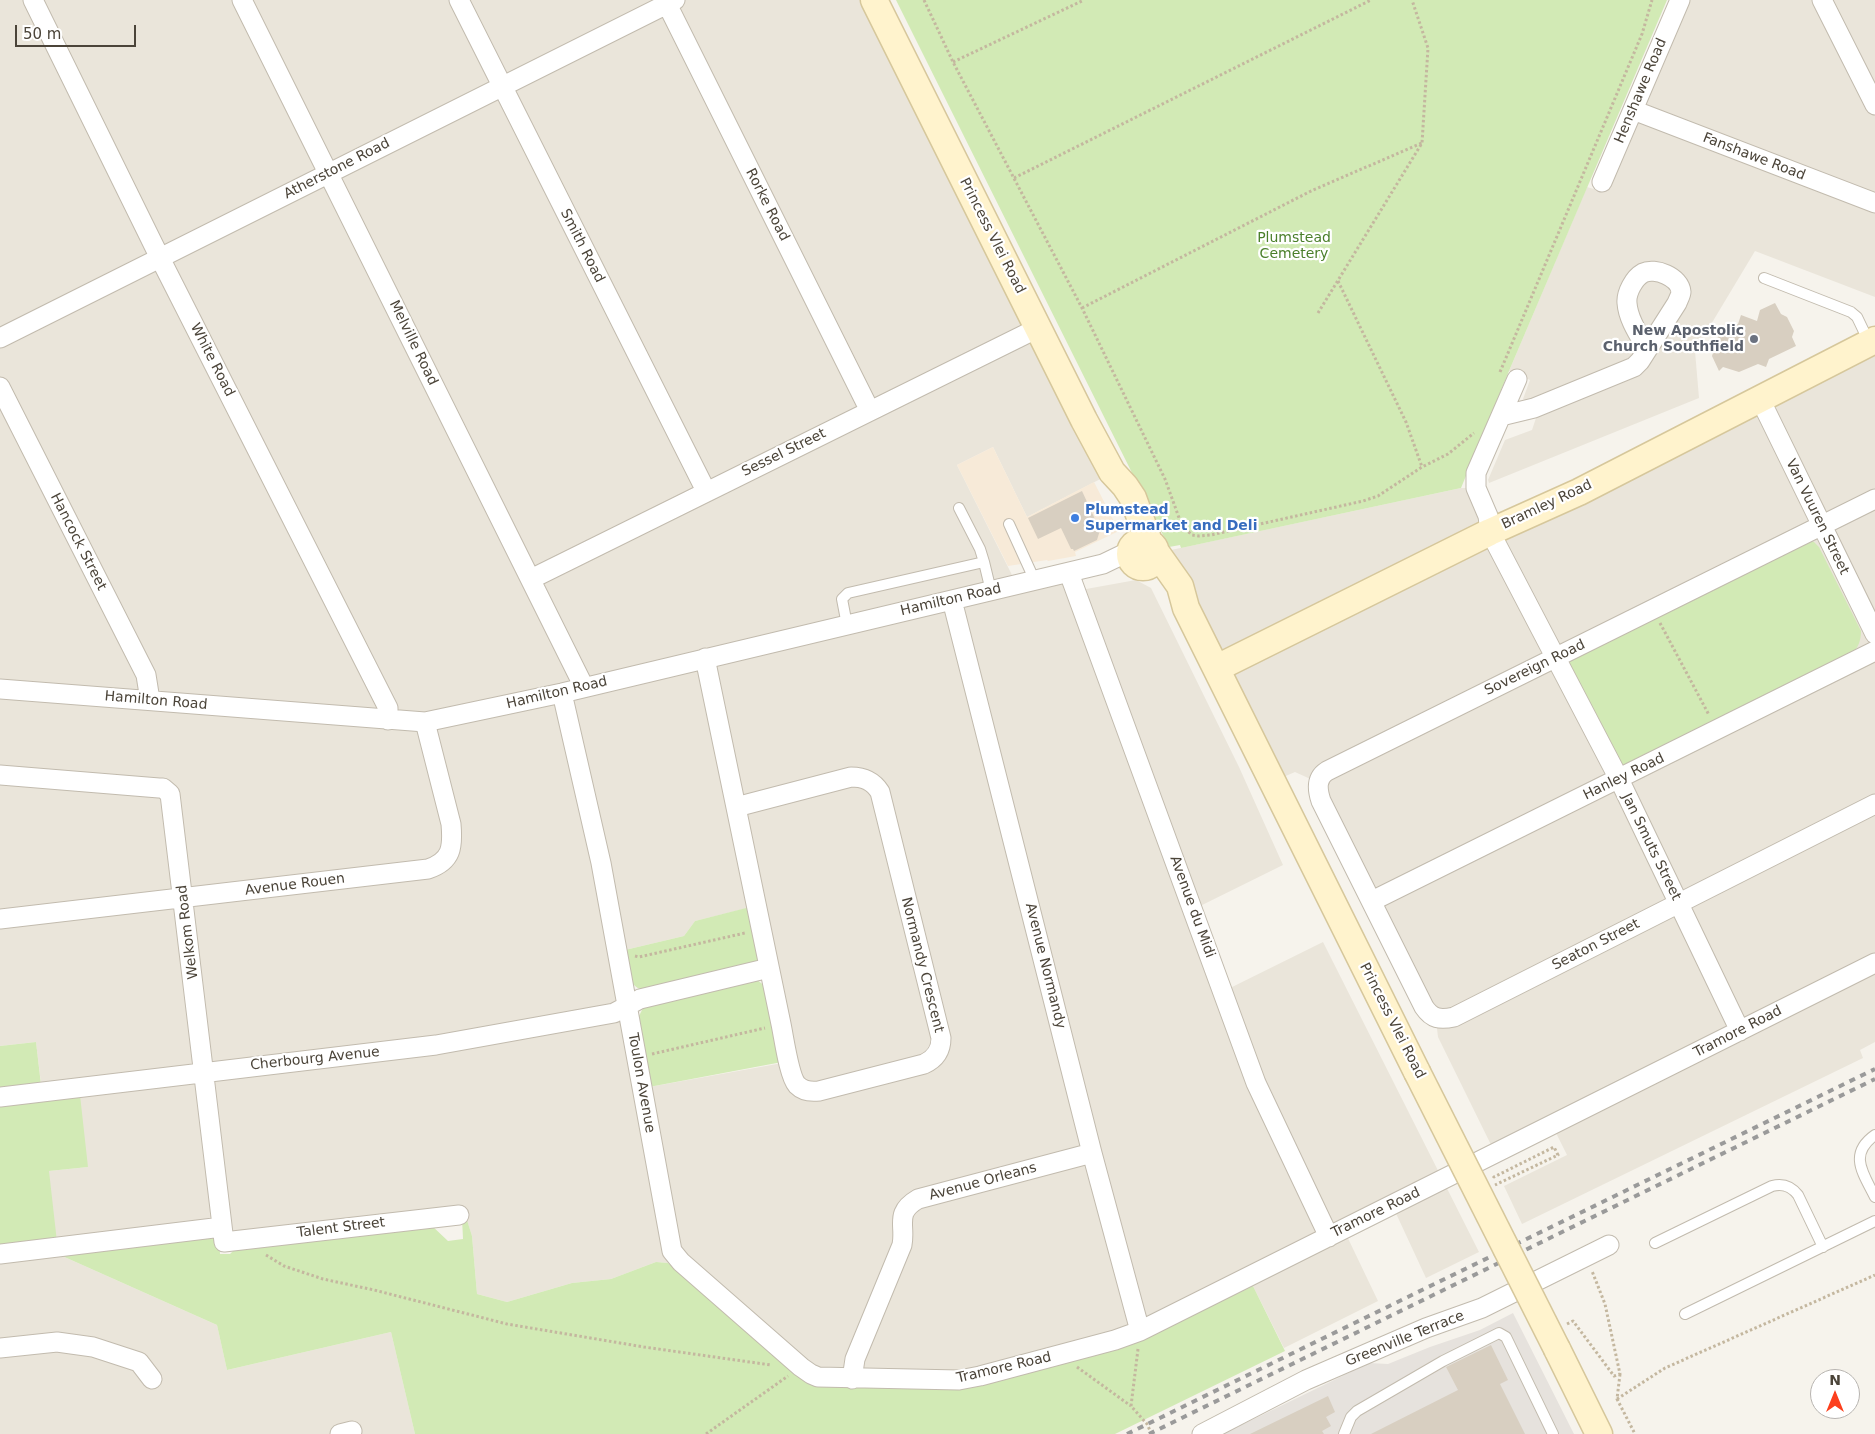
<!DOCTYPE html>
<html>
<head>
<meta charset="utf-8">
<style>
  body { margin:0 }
  #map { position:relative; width:1875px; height:1434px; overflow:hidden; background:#f6f3ec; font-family:"DejaVu Sans",sans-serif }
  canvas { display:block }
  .north { position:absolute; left:1810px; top:1369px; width:50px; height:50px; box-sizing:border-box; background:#fff; border:1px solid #b7b4b0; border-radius:50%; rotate:0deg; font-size:14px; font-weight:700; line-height:20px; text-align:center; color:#4b4439 }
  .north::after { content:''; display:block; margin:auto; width:18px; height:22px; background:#fc3f1d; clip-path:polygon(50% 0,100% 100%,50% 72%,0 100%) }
  .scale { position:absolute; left:15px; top:25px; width:121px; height:22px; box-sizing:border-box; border:2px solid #4b4439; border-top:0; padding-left:6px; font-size:15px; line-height:18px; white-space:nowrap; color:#4b4439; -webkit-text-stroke:4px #fff; paint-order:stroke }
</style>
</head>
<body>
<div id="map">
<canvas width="1875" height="1434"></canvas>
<div class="north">N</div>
<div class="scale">50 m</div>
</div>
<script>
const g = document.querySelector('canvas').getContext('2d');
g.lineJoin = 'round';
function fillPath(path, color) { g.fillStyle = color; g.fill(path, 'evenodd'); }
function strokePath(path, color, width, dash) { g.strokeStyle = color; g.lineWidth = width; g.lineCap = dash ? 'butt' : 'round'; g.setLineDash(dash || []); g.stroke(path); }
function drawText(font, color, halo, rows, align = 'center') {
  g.font = font + ' "DejaVu Sans",sans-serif'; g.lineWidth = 4.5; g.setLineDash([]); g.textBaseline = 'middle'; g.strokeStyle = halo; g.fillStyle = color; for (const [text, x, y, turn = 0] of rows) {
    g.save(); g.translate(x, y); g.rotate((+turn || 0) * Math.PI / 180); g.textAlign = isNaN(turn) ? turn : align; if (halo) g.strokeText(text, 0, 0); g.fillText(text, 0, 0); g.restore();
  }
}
const residential = new Path2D(`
  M0,0H873L1112,473L1027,517L993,447L957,465L1017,585L1068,574L1075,591L1136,580L1151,588L1239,767L1283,865L1192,910L1222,992L1323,942L1479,1252L1426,1278L1393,1207L1344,1230L1378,1301L1284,1348L1249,1278L1141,1331L981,1377L826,1379L676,1257L668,1263L656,1262L611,1279L572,1283L507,1302L477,1294L472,1236L466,1218L60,1255L217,1325L227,1370L391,1332L415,1434H0V1255L49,1171L88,1167L42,1092L36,1042L0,1046ZM756,906L788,1062L649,1087L625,950L684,936L695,921Z
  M1679,0H1875V297L1755,251L1695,351L1699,398L1489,483L1488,480L1505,440L1532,430L1536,418L1533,403L1523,399L1530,380L1509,371L1587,187L1597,190Z
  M1875,342V1042L1860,1050L1863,1058L1522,1224L1504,1186L1567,1155L1553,1127L1496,1155L1438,1037L1436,1020L1317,782L1295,772L1274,781L1157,553L1461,488H1475L1490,532Z`);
const commercial = new Path2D(`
  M993,447L1027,517L1094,482L1119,531L1075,552L1076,556L1048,561L1047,560L1008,566L957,465Z`);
const industrial = new Path2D(`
  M1513,1313L1574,1434H1223L1369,1363L1388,1364L1430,1347L1480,1330Z`);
const green = new Path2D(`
  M896,0H1667L1509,371L1461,488L1181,548L1180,545L1169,547Z
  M1809,540L1814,542L1819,547L1861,631C1861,641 1858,648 1851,655L1626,765L1621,764L1569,666L1571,659Z
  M750,907L759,957L757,962L643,990C626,986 627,965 625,950L684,936L695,921Z
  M757,980L765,986L782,1062L649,1087L638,1018L642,1010L646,1006Z
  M36,1042L41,1085L0,1090V1046Z
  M80,1095L88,1167L49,1171L57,1242L0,1249V1104Z
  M466,1217L472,1236L477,1294L507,1302L572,1283L611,1279L656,1262L668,1263L765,1344L806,1382L812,1385L940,1388L1146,1337L1253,1286L1285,1351L1115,1434H415L391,1332L227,1370L217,1325L60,1255L210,1234L219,1241L220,1254H230L239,1245L430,1224L448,1241L463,1239L462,1218Z`);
const building = new Path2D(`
  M1775,303L1781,314L1787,317L1794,331L1792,337L1796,346L1769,359L1766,367L1758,364L1739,372L1723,367L1719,371L1712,356L1719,333L1738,324L1741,315L1757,321L1760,310Z
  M1082,491L1100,530L1097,540L1074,551L1073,549H1071L1061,528L1038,539L1028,518Z
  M1491,1345L1508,1380L1500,1384L1525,1434H1371L1458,1390L1446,1367Z
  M1328,1396L1335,1412L1326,1417L1331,1426L1322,1431L1324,1434H1250Z`);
const path = new Path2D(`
  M924,0L953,62L1082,308L1165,479L1182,526L1192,535L1199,536L1211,535L1363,501L1378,496L1422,467L1448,454L1474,433
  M953,62L1084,0
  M1014,178L1371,0
  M1338,281L1406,422L1422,467
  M1082,308L1313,190L1422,143
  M1318,313L1422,143L1428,48L1412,0
  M1500,372L1642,34L1652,0
  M1660,623L1709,715
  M635,956L639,957L745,933
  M652,1054L765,1028
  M1493,1176L1494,1177L1554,1147L1558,1155L1495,1185
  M266,1255L284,1266L323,1279L374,1290L507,1324L644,1347L771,1365
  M1567,1324L1573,1321L1614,1376L1620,1374L1605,1304L1592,1271
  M1138,1349L1131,1406L1147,1424L1151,1433L1154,1434
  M1077,1367L1131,1406
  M1620,1374L1617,1399L1635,1434
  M1617,1399L1665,1368L1875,1275
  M706,1434L788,1376`);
const lane = new Path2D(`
  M1764,278L1851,312L1857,317L1869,342
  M959,508L980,549L984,562
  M1009,524L1035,581
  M847,625L842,599L848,593L984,562L991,591
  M1875,1135C1848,1154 1863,1173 1875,1197
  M1655,1243L1772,1186C1783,1183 1791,1186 1798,1195L1823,1247
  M1685,1314L1875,1221
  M1344,1434L1351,1417L1357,1411L1443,1361L1499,1333L1506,1337L1553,1434`);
const street = new Path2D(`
  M33,0L160,258L388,708V720
  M242,0L584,687
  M459,0L706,491
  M665,0L870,411
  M1822,0L1875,105
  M1633,110L1875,203
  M1602,182L1680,0
  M0,338L675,0
  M1517,379L1476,473V488L1488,516L1490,532L1619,779L1740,1031
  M0,387L146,675L150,700
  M1760,399L1875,634
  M1501,416L1534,408L1634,367L1640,361L1677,303C1678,300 1681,295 1681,292C1680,277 1655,267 1643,273C1634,278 1626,293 1627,303C1628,319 1639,335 1647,349
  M1875,499L1327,771C1316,778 1317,789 1321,801L1424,1007C1432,1019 1440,1020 1454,1017L1875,804
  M1069,573L1256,1083L1329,1237
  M531,579L1038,328
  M952,600L1092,1153L1140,1331
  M705,658L781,1024C784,1038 789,1076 797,1085C803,1091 811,1092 819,1091L924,1064C935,1059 941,1051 941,1038L880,792C873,781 864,777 851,777L736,807
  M0,689L425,722L562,693L1103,564L1130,551
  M562,693L601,863L672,1251L681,1262L801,1367L811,1374L818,1377L959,1380L980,1376L1115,1340L1140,1331L1875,963
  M0,775L159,788H163L170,794L224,1242L459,1215
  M1372,901L1875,651
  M0,919L428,869C452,861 453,847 451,824L425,722
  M0,1097L436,1045L614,1013L640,999L769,968
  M0,1254L222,1227
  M0,1348L57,1342L93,1347L139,1362L152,1379
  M852,1379L855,1359L902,1245C906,1225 894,1213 918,1199L1092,1153
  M340,1434L352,1431
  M1202,1434L1306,1380L1426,1328L1482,1308L1609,1245`);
const secondary = new Path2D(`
  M874,0L1084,420L1112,472L1125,486L1133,498L1149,542
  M1130 554a13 13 0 1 1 26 0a13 13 0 1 1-26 0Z
  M1156,552L1180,586L1186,608L1417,1072
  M1217,668L1490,532L1579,492L1875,340
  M1557,1349L1599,1434`);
const rail = new Path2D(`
  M1127,1434L1875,1069
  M1149,1434L1875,1079`);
const secondaryBridge = new Path2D(`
  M1417,1072L1557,1349`);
const markers = [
  [1754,339,5,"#6b7280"],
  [1075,518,5,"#3f7fe0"]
];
const streetNames = [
  ["Henshawe Road",1641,91,-67],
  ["Fanshawe Road",1754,157,21],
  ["Atherstone Road",337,169,-27],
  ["Rorke Road",767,205,63],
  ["Princess Vlei Road",992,236,63],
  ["Smith Road",582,246,63],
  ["Melville Road",413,343,64],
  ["White Road",212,360,63],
  ["Sessel Street",784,453,-26],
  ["Bramley Road",1547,505,-25],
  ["Van Vuuren Street",1817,517,64],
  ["Hancock Street",78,542,63],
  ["Hamilton Road",951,600,-13],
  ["Sovereign Road",1535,668,-26],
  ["Hamilton Road",557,693,-13],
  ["Hamilton Road",156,701,5],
  ["Hanley Road",1624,777,-26],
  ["Jan Smuts Street",1651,847,64],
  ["Avenue Rouen",295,885,-7],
  ["Avenue du Midi",1192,907,70],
  ["Welkom Road",188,932,-97],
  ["Seaton Street",1596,945,-27],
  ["Normandy Crescent",922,965,76],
  ["Avenue Normandy",1045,966,76],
  ["Princess Vlei Road",1392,1021,63],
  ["Tramore Road",1738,1032,-27],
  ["Cherbourg Avenue",315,1059,-6],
  ["Toulon Avenue",641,1083,80],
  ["Avenue Orleans",983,1182,-15],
  ["Tramore Road",1376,1213,-26],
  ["Talent Street",341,1228,-7],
  ["Greenville Terrace",1405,1339,-22],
  ["Tramore Road",1004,1368,-13]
];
const parkNames = [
  ["Plumstead",1294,238],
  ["Cemetery",1294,254]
];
const worshipNames = [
  ["New Apostolic",1744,331],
  ["Church Southfield",1744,347]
];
const shopNames = [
  ["Plumstead",1085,510],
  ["Supermarket and Deli",1085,526]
];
fillPath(residential, '#eae5da');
fillPath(commercial, '#f7ead8');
fillPath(industrial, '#e6e2dd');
fillPath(green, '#d2eab5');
fillPath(building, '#d8cfc1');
strokePath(lane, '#c2bbae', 12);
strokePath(street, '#c2bbae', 21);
strokePath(secondary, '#d6c79b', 29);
strokePath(path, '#c4b79f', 3, [2.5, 2.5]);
strokePath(lane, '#fff', 10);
strokePath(street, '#fff', 19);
strokePath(secondary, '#fff3cd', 26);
strokePath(rail, '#9a9a9a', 4, [6, 6]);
strokePath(secondaryBridge, '#d6c79b', 29, []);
strokePath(secondaryBridge, '#fff3cd', 26);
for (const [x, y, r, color] of markers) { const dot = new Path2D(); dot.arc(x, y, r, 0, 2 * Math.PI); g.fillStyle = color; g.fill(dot); strokePath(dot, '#fff', 2); }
drawText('14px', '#4b4439', '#fff', streetNames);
drawText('14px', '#4a7f2a', '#fff', parkNames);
drawText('bold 14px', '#5b616d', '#fff', worshipNames, 'right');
drawText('bold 14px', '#366cbe', '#fff', shopNames, 'left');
</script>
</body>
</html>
